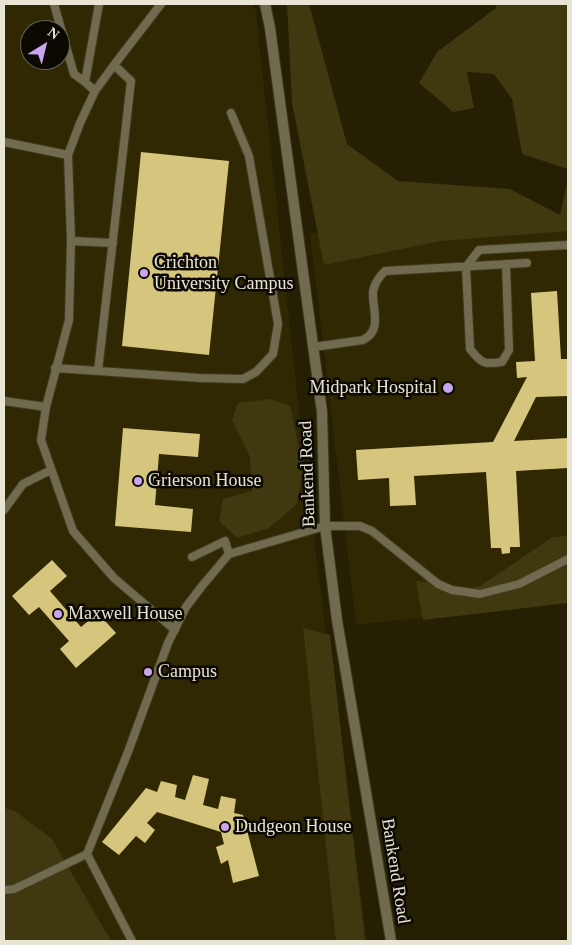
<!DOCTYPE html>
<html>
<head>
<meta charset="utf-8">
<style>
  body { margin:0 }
  #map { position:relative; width:572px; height:945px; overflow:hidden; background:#251f03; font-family:"Times New Roman",serif }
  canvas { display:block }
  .frame { position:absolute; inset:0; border:5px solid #e9e5d5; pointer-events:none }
  .north { position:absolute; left:20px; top:20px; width:50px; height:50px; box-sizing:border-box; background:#0c0902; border:1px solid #646156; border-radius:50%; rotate:36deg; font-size:14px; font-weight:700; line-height:20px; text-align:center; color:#e9e5d5 }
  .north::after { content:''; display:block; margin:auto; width:18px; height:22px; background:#c9a5ee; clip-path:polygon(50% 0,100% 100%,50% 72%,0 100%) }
</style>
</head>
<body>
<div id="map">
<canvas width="572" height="945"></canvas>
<div class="frame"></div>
<div class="north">N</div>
</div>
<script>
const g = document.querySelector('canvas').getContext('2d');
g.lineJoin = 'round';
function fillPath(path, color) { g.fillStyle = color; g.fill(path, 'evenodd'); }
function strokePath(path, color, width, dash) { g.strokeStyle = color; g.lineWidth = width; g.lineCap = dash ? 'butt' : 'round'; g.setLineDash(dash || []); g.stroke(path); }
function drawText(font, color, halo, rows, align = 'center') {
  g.font = font + ' "Times New Roman",serif'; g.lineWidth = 5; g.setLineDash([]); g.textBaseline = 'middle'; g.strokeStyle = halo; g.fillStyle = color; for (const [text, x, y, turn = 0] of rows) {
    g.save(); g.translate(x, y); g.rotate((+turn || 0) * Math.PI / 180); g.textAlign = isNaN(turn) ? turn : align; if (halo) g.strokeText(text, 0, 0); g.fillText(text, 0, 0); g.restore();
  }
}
const built = new Path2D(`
  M4,4H253L256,12L307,487L367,941H4ZM30,30H60V60H30Z
  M568,225V601L356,625L310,233Z`);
const green = new Path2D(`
  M287,4H309L347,144L398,181L510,189L560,215L568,178V231L441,241L324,265L292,103Z
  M495,4H568V169L522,154L512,99L494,74L467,72L474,108L453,112L419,83L437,52L496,8Z
  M271,399L290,406L303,467L297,504L269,528L237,538L219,521L223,499L252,491L250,457L232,420L238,403Z
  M568,536V603L423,620L416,581L471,588L480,586L553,537Z
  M303,628L330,635L365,941H336Z
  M4,808L15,811L52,839L111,941H4Z`);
const building = new Path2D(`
  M141,152L229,161L209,355L122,346Z
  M557,291L561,359H568V396L536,397L514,441L568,438V468L516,471L520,547H510V553L502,554L501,548H491L486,472L414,476L416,505L390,506L389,478L358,480L356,450L493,442L527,377L517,378L516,362L535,361L531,293Z
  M123,428L200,434L198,457L159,454L155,505L193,509L191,532L115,526Z
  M52,560L67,576L50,591L81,627L98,613L116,633L76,668L60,649L69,641L39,607L29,615L12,596Z
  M193,775L209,779L203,805L218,809L221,796L236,799L234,813L243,815L259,876L233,883L228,860L221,864L216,847L224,844L221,832L157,812L147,823L155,830L145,843L136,836L119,855L102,842L146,788L157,792L161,781L177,785L175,797L185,800Z`);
const service = new Path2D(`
  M54,4L74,74L85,82L95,91
  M85,82L99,4
  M4,142L68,155L71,241L69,320L46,407L41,440L73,531L114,578L175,630
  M68,155L80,123L95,91L114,65L161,4
  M71,241L113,243
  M506,264L509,350L502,362C484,365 481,363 470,349L466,267L479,250L568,245
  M314,347L363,340C383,330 372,310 373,292C374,283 379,277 385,271L527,263
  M55,368L200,378L243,379L256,372L273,354L278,324L249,156L231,113
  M98,371L131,81L114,65
  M4,401L46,407
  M4,510L23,484L51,470
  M192,557L225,541L229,554
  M87,854L128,752L168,643L186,607L202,586L229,554L325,526H360L372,531L438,584L452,590L480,594L519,584L568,559
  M4,890L14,889L87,854L132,941`);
const tertiary = new Path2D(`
  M265,4L270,28L322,412L325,526L337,620L391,941`);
const markers = [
  [144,273,5,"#c9a5ee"],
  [448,388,6,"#c9a5ee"],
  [138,481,5,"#c9a5ee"],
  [58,614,5,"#c9a5ee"],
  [148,672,5,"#c9a5ee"],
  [225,827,5,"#c9a5ee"]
];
const poiNames = [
  ["Crichton",154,263],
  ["University Campus",154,284],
  ["Midpark Hospital",437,388,"right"],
  ["Grierson House",148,481],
  ["Maxwell House",68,614],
  ["Campus",158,672],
  ["Dudgeon House",235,827]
];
const streetNames = [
  ["Bankend Road",308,474,-92],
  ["Bankend Road",395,871,81]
];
fillPath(built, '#302802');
fillPath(green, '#40380f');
fillPath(building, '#d6c67d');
strokePath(service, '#403b20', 10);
strokePath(tertiary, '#403b20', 12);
strokePath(service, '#706a4e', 8);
strokePath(tertiary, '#706a4e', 10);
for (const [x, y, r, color] of markers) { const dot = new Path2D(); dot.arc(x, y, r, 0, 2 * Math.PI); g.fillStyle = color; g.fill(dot); strokePath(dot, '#0c0902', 2); }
drawText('18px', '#e9e5d5', '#0c0902', poiNames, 'left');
drawText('18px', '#e9e5d5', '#0c0902', streetNames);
</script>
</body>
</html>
